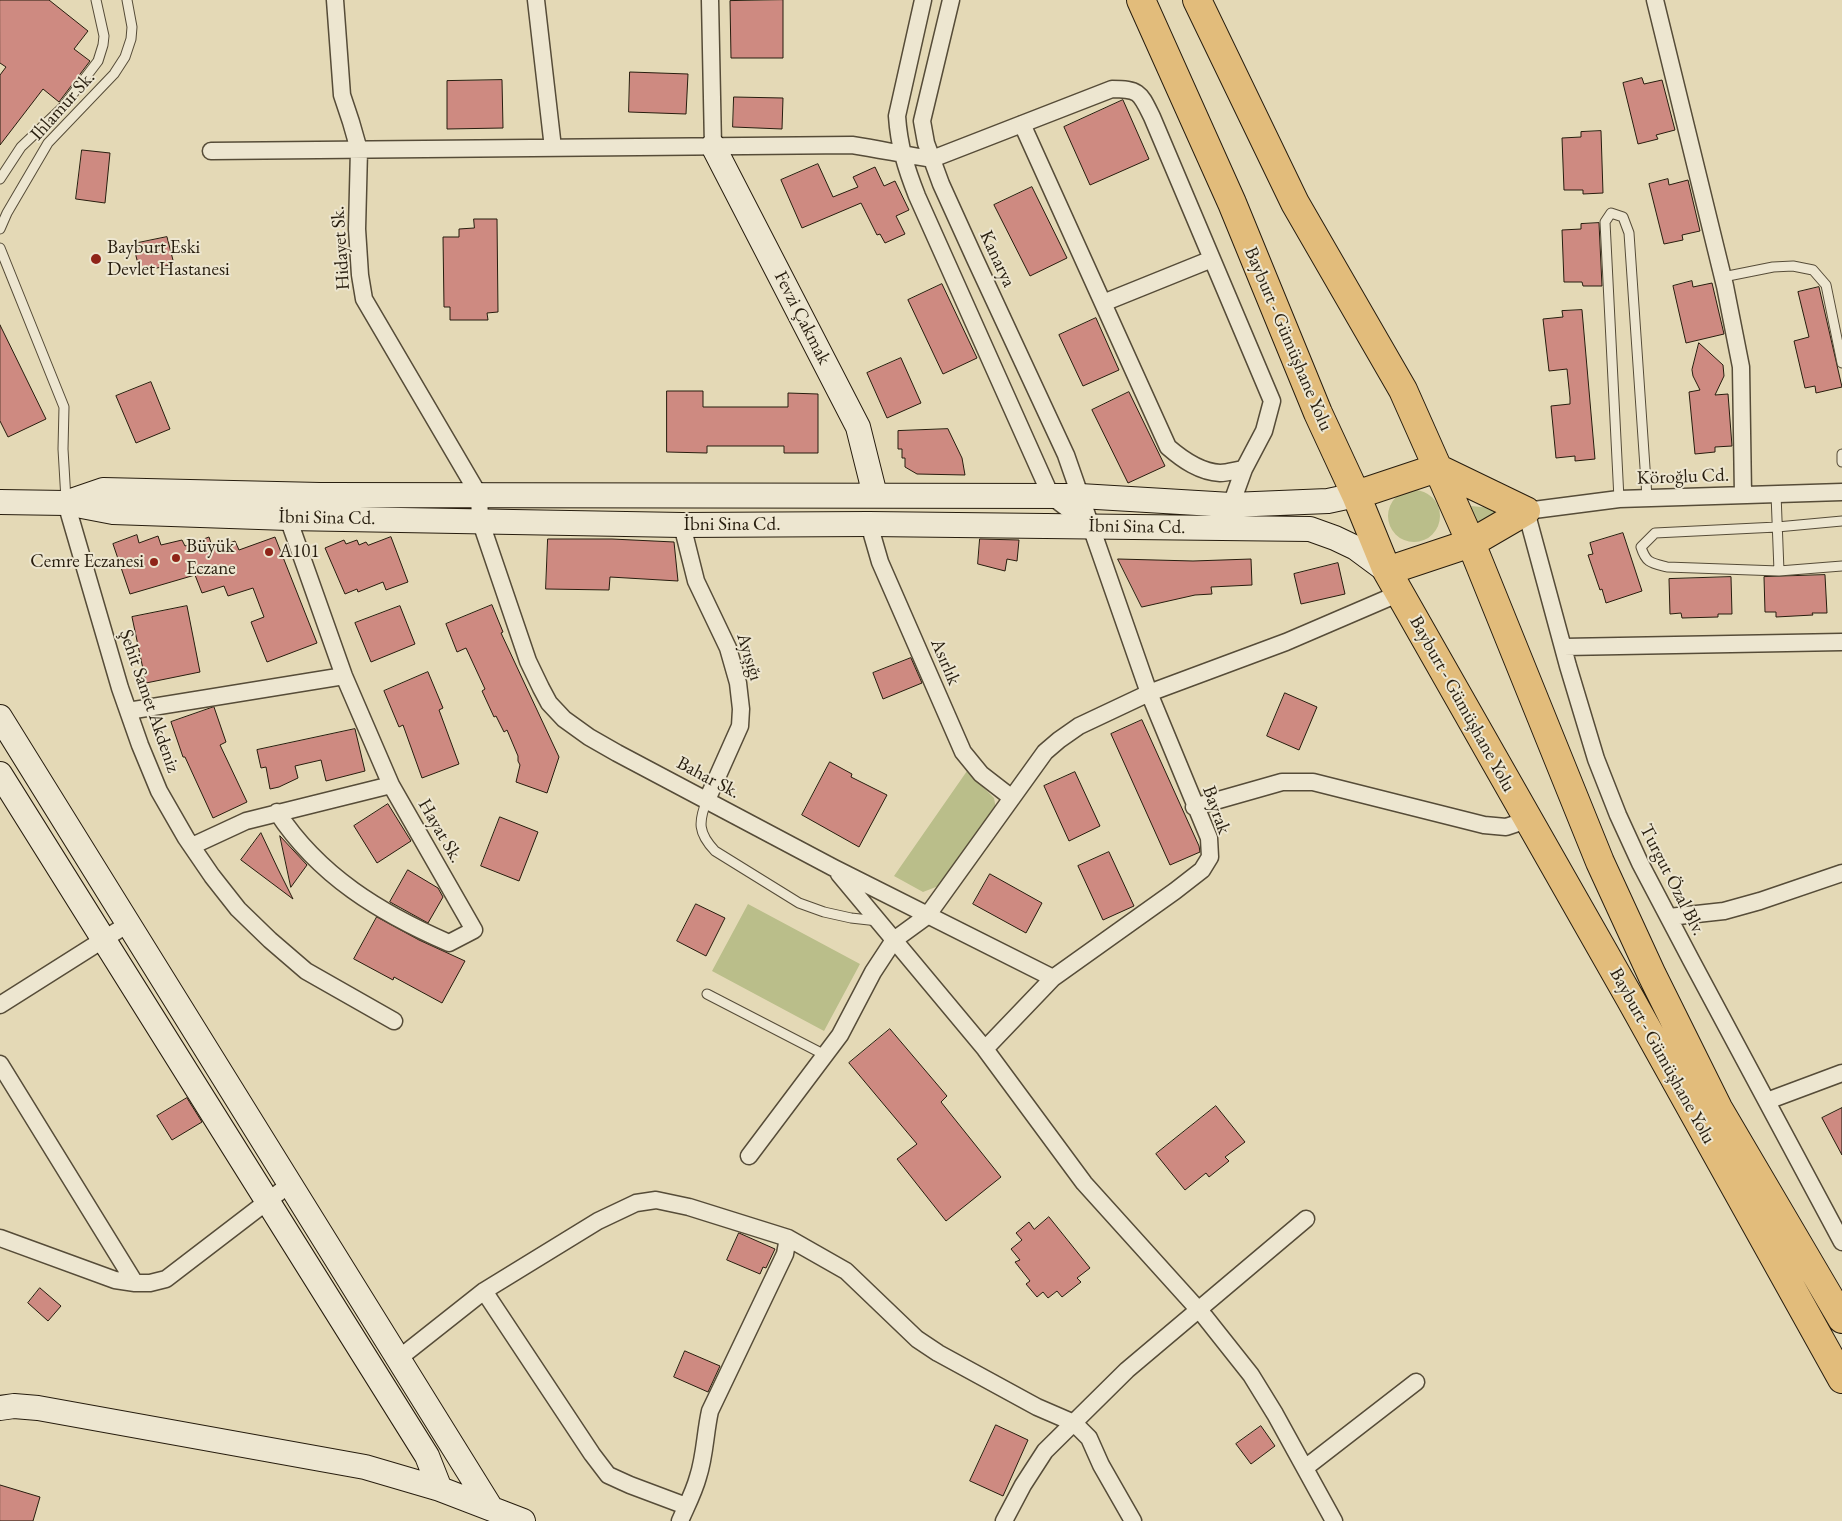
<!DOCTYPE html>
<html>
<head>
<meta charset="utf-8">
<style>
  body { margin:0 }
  canvas { display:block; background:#e4d9b6 }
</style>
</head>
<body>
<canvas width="1842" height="1521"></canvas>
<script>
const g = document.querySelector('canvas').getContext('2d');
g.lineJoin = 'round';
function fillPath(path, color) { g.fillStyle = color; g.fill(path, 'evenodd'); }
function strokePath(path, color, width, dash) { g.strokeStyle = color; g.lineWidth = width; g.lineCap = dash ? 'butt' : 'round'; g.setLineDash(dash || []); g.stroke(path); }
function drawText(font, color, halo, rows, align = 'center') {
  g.font = font + ' "EB Garamond",serif'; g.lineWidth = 4; g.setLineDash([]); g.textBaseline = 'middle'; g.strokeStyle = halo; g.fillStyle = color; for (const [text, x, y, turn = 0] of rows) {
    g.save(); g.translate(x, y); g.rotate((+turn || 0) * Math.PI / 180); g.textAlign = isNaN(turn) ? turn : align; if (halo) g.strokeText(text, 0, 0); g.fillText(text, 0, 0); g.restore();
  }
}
const green = new Path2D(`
  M1388 516a26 26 0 1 1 52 0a26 26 0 1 1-52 0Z
  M1471,506L1511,510L1476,525Z
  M967,771L994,798L996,809L941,885L923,892L894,876Z
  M748,904L860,964L824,1031L712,971Z`);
const building = new Path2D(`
  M0,0H49L88,31L74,49L90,61L59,102L43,89L0,145V75L6,67L0,63Z
  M783,0V58H731L730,1Z
  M630,72L688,74L686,114L629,112Z
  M1642,78L1644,84L1662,80L1675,130L1656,135L1658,139L1638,144L1623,83Z
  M502,80L503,128L447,129V81Z
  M734,97L783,98L782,129L733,127Z
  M1123,100L1149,159L1090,185L1064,127Z
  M1601,131L1603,193L1583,194V190H1564L1562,138L1581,137V132Z
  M82,150L110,153L105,203L76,199Z
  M818,164L833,197L858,187L853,177L875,167L884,186L895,181L909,210L896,216L905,234L885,243L880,234L877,235L861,203L802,228L781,180Z
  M1668,179L1669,185L1688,180L1700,231L1682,235L1683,240L1664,244L1649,184Z
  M1032,187L1067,258L1030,276L994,205Z
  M474,219H497L498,312L487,313L488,320H450V307H444L443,237H459V229L474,228Z
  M1599,223L1602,286H1583L1582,282H1564L1562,230L1581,229V224Z
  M167,237L174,264L140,272L133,244Z
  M1692,281L1693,287L1712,283L1724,334L1686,343L1673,286Z
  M942,284L977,358L943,374L908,300Z
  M1819,287L1842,387L1816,393L1815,386L1805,388L1794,341L1809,337L1798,292Z
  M1582,310L1595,459L1575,461V456L1556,458L1551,406L1570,404V398L1567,369L1549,371L1543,319L1563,317L1562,311Z
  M1096,318L1119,370L1083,386L1059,335Z
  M0,325L46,419L8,437L0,421Z
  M1699,343L1723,365L1724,376L1715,395L1728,394L1732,446L1715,447V452L1695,454L1689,392L1700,390L1693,376L1692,370Z
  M901,358L921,403L887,418L867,373Z
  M151,382L170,429L136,443L116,396Z
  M667,391H703V407H788V393L818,394V453H784V446H707V453L667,452Z
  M1129,392L1165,466L1128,483L1092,410Z
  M948,429L962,458L965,475L917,474L905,467V458H902V449H898V431Z
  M1623,533L1642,591L1606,603L1602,589L1600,590L1588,555L1593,554L1590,543Z
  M137,535L139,543L158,536L161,545L182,540L185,546L209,537L213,549L235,541L239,550L275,537L317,643L267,662L251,622L264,617L253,588L228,596L224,586L202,593L195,575L130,594L113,544Z
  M391,537L408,582L386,590L383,582L358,592L357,589L345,594L325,548L344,540L346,544L357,540L359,545L366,542L368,545Z
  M548,539H612L674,542L678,581L610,577L609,590L546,589Z
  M980,539L1019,540L1017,561L1007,559L1005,571L978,564Z
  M1118,559L1193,561L1251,559L1252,585L1211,587L1212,594L1195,595L1142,607Z
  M1338,563L1345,594L1301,604L1294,574Z
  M1825,575L1827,613H1812L1813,615L1776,617V612H1765L1764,577Z
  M1731,577L1732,614H1718V617L1682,618L1681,613L1670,614L1669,579Z
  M492,605L503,632L501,633L559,757L547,793L516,782L520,765L518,761V756L507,730L504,732L496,716L494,717L482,691L485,689L466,648L457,652L446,624Z
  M187,606L200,672L146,683L132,617Z
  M400,606L415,644L371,662L355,623Z
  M911,658L922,683L883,699L873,673Z
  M428,672L443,708L439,710L459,764L422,778L403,725L399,727L384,691Z
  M1285,693L1317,707L1299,750L1267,736Z
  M214,707L226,742L220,745L247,802L213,818L185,757H183L171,722Z
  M1142,720L1199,846L1200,852L1170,865L1111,734Z
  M355,729L365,771L326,781L321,760L295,766L298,778L279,787L270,789L266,767L261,768L257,750Z
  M830,762L852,774L851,777L887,795L859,847L802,815Z
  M1075,772L1100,826L1069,841L1044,786Z
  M388,804L411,841L377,863L354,826Z
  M500,817L538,832L519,881L481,866Z
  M261,833L278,869L293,899L241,860Z
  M280,836L307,865L291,887Z
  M1109,852L1134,906L1103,920L1078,866Z
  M408,870L438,888L443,897L428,923L390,902Z
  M990,874L1042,903L1026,933L973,904Z
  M696,904L725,918L706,956L677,941Z
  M377,917L419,940L465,961L442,1003L394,977L393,980L354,959Z
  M890,1029L947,1096L941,1102L1001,1177L946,1221L897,1159L917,1144L849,1063Z
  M187,1098L202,1122L172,1140L157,1116Z
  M1216,1106L1245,1142L1225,1157L1229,1161L1209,1177L1206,1173L1185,1190L1156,1154Z
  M1842,1108V1155L1822,1118Z
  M1049,1217L1090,1268L1077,1278L1081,1282L1062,1297L1057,1291L1048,1298L1043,1292L1037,1297L1026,1284L1030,1281L1015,1262L1020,1260L1011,1249L1022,1240L1016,1233L1029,1222L1034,1229Z
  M739,1233L775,1249L766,1268L763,1267L760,1274L727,1260Z
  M40,1288L61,1306L48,1321L28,1303Z
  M685,1351L720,1366L708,1392L674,1377Z
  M996,1425L1028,1440L1003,1496L970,1481Z
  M1261,1426L1275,1446L1251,1464L1236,1444Z
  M0,1485L40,1497L33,1521H0Z`);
const lane = new Path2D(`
  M0,179L21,147L63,107L98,61L103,45L104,36L96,0
  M0,229L7,213L48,143L114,74L125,57L131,39L132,27L127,0
  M0,248L64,407L63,449L66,500
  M1723,277L1773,267L1793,266L1813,270L1826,285L1842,363
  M1842,454V462
  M1776,494L1779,571
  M1619,499L1605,222L1611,213L1623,217L1629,233L1647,497
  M1842,521L1777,527L1655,533L1641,547C1646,563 1651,563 1667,567L1779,571L1842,566
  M707,800C698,822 698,833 715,851L799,903L824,912L851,918L878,921
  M707,994L825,1055`);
const street = new Path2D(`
  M335,0L342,95L351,122L359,150L357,229L360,275L364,299L479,495L480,520L528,661L541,688L549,703L564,719L589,737L617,753L834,868L1053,978
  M536,0L553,148
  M710,0L713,146
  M923,0L897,116C899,146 906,168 917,196L1051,496L1090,526
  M951,0L922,121L926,143L941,184L975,259L1066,455L1149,693L1209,838L1210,857L1202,870L1175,891L1053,978L985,1049
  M1655,0L1725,286L1741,367L1743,495
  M1022,124L1168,447C1183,460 1200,472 1220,473C1228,473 1236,470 1244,469
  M211,151L852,145C879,149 905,155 932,159L1112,89C1140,89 1140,93 1152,117L1272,401L1264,431L1244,469L1231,505
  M1103,303L1212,259
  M1842,492L1619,499L1526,511L1568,666L1596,759L1618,815L1640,863L1691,960L1842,1242
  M66,503L120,688L140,745L159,791L186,838L212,876L238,909L270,940L306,971L394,1021
  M869,524L880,562L963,752L981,774L1012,798
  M682,525L696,581L728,648L738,683L741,709L740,726L707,800
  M1564,647L1842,642
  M128,711L344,676
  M1194,807L1282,782H1313L1484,825L1506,827L1527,820
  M277,812C319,876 380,913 449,943L474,930L391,785L344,676L288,518
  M192,846L246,821L391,785
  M839,874L985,1049L1084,1183L1205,1317L1251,1375L1275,1414L1334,1521
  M1669,917L1724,911L1760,901L1842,873
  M0,1005L128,924
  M0,1064L135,1283
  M1767,1101L1842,1073
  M749,1156L840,1035L873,972L894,940L927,916L1045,752L1059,740L1079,726L1149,693L1286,642L1400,593
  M0,1238L115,1280L135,1283H150L166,1279L290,1184
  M484,1291L592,1454L608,1475L630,1485L686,1506
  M398,1359L484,1291L598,1221L636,1203L656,1200L689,1207L788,1238L846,1271L917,1339L938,1353L1037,1407L1074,1423L1089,1438L1101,1465L1133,1521
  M1305,1468L1416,1382
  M680,1521C686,1507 694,1492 698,1477C705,1456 705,1433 710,1411L785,1254L788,1238
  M1004,1521L1023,1485L1045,1451L1127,1370L1306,1219`);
const secondary = new Path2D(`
  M713,146L858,427L875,495
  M0,502L66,503L113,512L288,518L682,525L869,524L1310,529L1335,538L1356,548L1387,571
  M68,502L103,490L320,495L1080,496L1231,505L1328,501L1356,495
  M0,717L491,1508
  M0,774L427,1456L440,1489
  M0,1408L14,1406L38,1408L365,1467L440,1489L523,1521`);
const highway = new Path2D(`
  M1141,0L1232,203L1318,413L1356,495L1387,571L1631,1000L1842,1379
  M1197,0L1295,203L1403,390L1471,543L1600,862L1652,975L1718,1108L1842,1319
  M1356,495L1437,468L1526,511
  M1387,571L1471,543L1526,511`);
const markers = [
  [96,259,6,"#8f2418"],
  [269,552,5,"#8f2418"],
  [176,558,5,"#8f2418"],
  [154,562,5,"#8f2418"]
];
const streetNames = [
  ["Ihlamur Sk.",63,106,-48],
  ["Hidayet Sk.",341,248,-94],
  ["Kanarya",997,259,65],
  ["Fevzi Çakmak",802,318,63],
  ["Bayburt - Gümüşhane Yolu",1288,339,67],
  ["Köroğlu Cd.",1683,477,-2],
  ["İbni Sina Cd.",327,518,1],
  ["İbni Sina Cd.",732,525],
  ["İbni Sina Cd.",1137,527,1],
  ["Ayışığı",749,657,73],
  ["Asırlık",945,662,67],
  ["Şehit Samet Akdeniz",149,701,71],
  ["Bayburt - Gümüşhane Yolu",1462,704,61],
  ["Bahar Sk.",708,778,28],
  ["Bayrak",1216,810,70],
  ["Hayat Sk.",440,831,60],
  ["Turgut Özal Blv.",1672,880,63],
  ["Bayburt - Gümüşhane Yolu",1662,1056,61]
];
const poiNames = [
  ["Bayburt Eski",107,248],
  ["Devlet Hastanesi",107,270],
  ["Büyük",186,547],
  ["Eczane",186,569],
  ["A101",279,552],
  ["Cemre Eczanesi",144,562,"right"]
];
fillPath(green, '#babe8a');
fillPath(building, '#ce8a81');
strokePath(building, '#271d0e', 1);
strokePath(lane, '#564c38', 11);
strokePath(street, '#564c38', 19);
strokePath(secondary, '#271d0e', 26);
strokePath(highway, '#271d0e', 30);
strokePath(lane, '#ede6d0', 9);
strokePath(street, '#ede6d0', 16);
strokePath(secondary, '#ede6d0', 24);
strokePath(highway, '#e2bc7b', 28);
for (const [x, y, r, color] of markers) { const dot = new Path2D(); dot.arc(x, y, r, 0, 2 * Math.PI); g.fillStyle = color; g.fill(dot); strokePath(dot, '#ede6d0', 2); }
drawText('19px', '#271d0e', '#ede6d0', streetNames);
drawText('19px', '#271d0e', '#ede6d0', poiNames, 'left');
</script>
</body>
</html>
